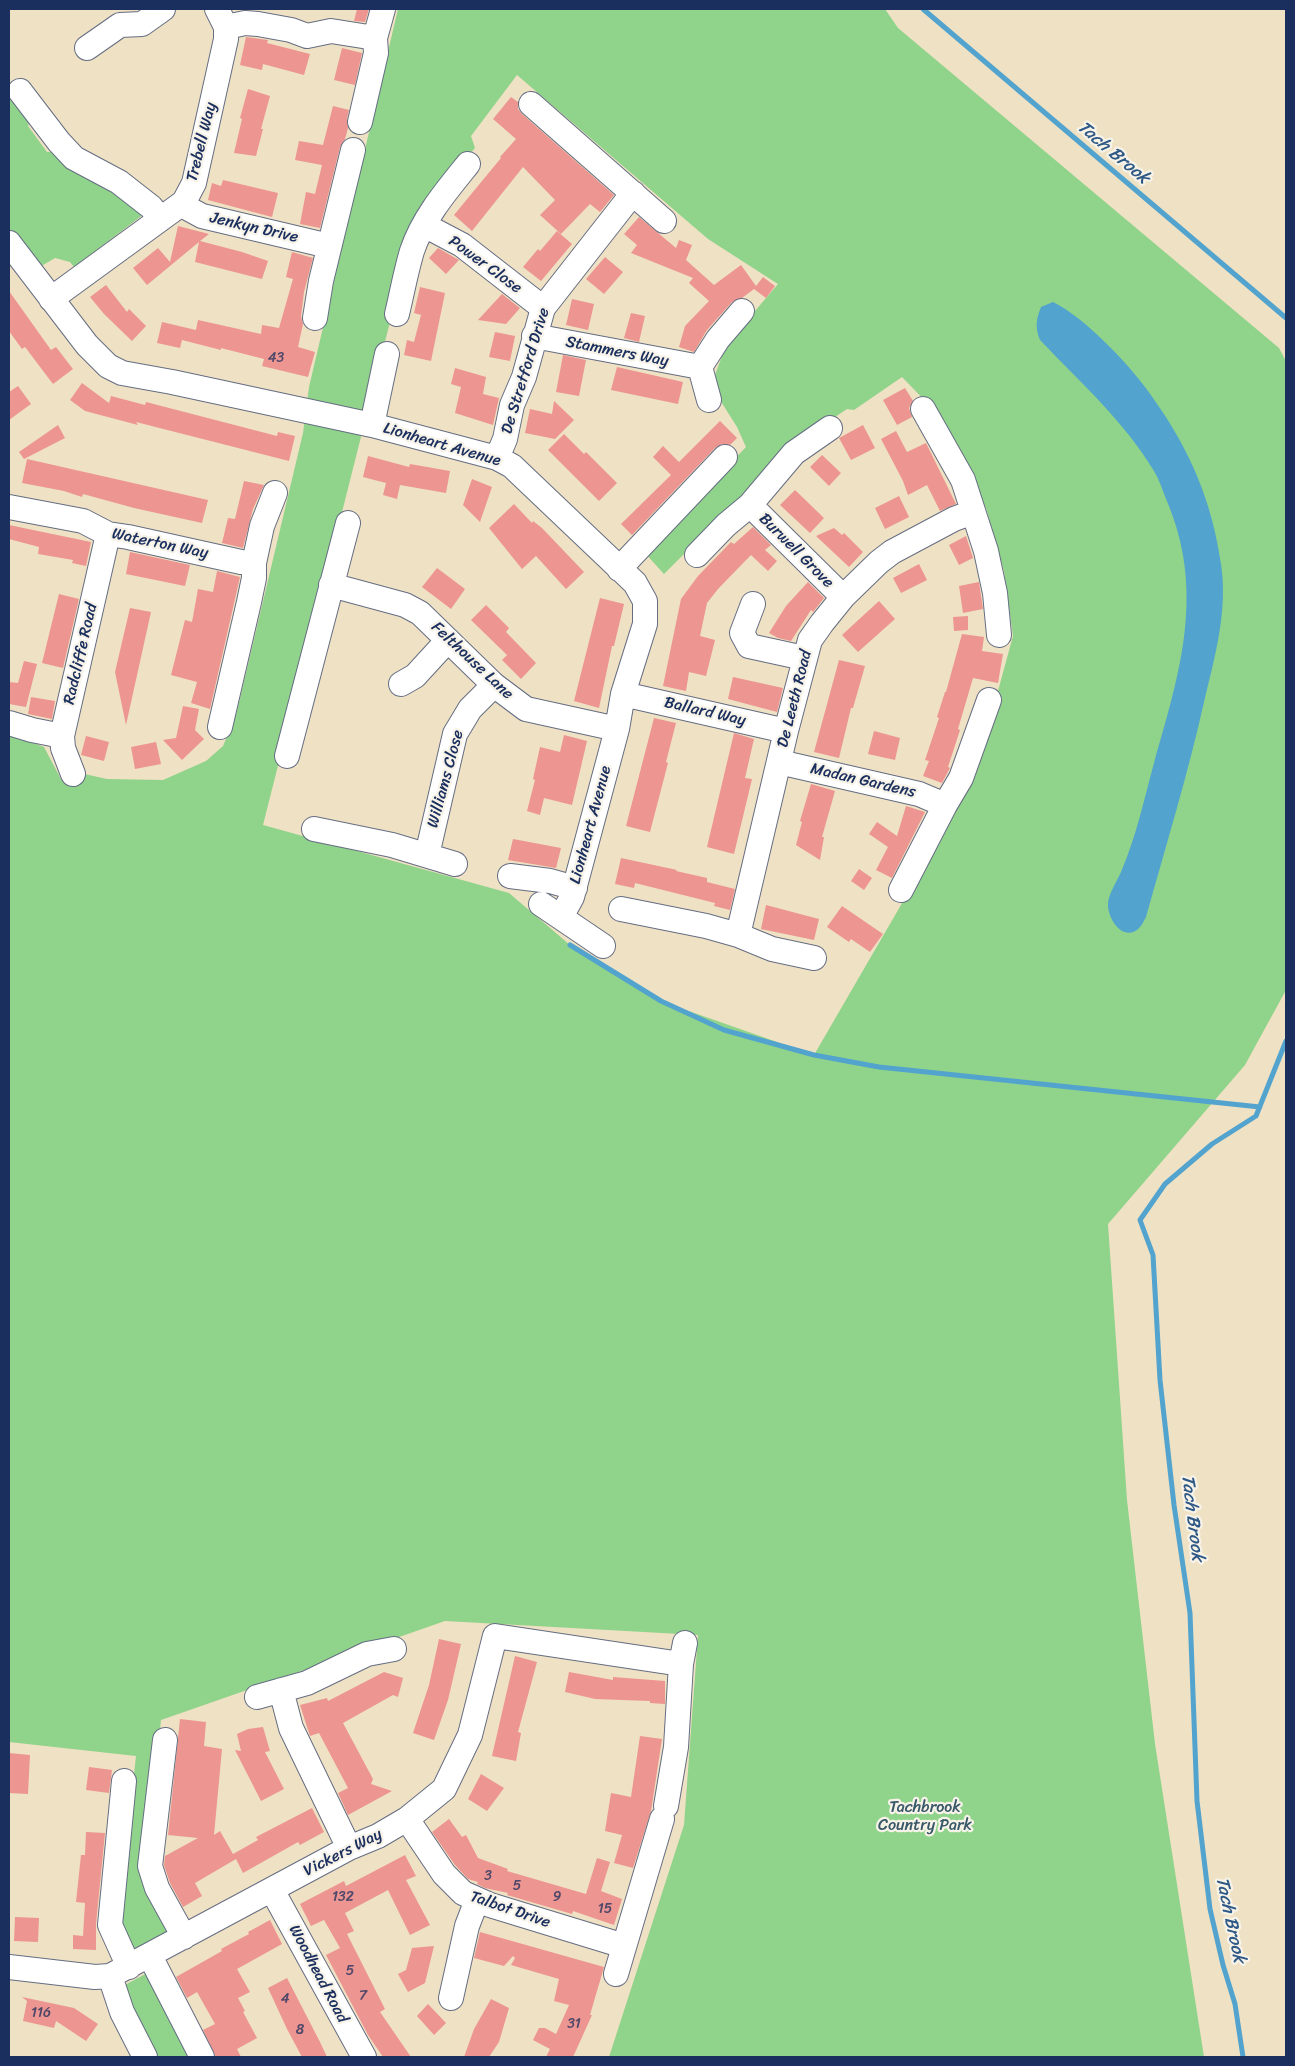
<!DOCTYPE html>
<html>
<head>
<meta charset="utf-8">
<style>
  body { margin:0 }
  #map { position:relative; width:1295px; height:2066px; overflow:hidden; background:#efe1c4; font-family:Sriracha,sans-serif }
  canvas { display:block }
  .frame { position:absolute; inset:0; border:10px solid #1b2f5e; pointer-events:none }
</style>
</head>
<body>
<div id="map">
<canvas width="1295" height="2066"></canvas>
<div class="frame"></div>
</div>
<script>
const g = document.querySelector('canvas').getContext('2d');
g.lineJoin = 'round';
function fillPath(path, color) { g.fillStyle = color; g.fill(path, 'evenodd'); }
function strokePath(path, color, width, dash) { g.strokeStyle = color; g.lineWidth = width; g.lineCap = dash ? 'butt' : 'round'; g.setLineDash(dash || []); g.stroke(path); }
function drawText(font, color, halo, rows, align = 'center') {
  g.font = font + ' Sriracha,sans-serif'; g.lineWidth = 4.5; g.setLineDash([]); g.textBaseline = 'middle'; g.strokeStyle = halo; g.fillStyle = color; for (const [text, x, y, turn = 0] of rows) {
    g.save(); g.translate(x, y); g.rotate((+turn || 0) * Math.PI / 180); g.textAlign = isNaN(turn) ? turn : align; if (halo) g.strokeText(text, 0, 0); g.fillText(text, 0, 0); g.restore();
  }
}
const green = new Path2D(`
  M398,9H885L898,28L1279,348L1286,361V990L1245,1065L1108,1224L1127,1500L1155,1744L1204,2057H609L684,1825L698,1635L445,1621L161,1720L145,1873L173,1934L132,1951L118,1921L136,1756L9,1742V734L44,747L62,781L80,773L107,779L163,780L206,761L223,746L236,715L303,433L309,387ZM517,75L708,239L778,284L726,345L715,375L720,400L737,427L746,447L644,552L664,574L767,471L829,421L847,409L854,410L902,377L930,406L986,508L1004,571L1013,636L974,779L814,1055L666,1003L570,945L509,893L263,825L418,211L475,148L471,136Z
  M9,91L30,120L28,126L47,152H53C66,172 81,171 101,181C115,187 132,205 144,214L74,267L70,262L55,258L38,268L9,229Z
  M149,1972L192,2057H157L123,1986Z`);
const water = new Path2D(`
  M1053,302C1086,318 1135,370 1155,401C1191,452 1212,502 1221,564C1228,611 1215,656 1204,702C1188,774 1166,845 1146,917C1144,920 1143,924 1140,927C1125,944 1107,920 1108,903C1109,893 1117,881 1121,872C1136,837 1144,800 1154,763C1180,672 1206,591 1166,499C1162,489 1159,479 1154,471C1124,421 1080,382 1040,340C1035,327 1036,320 1041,307Z`);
const stream = new Path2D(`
  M923,9L1286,318
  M570,945L661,1001L724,1030L814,1055L879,1067L1260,1107
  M1243,2057L1235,2004L1223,1965L1210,1909L1197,1801L1190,1613L1174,1505L1160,1380L1153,1255L1140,1220L1165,1184L1212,1144L1256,1116L1286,1041`);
const building = new Path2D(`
  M357,9H369L365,22L354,21Z
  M246,37L268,40L267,43L310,54L304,75L263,64L262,70L240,65Z
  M342,48L362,53L355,85L334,80Z
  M248,89L270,96L261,129H263L256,156L234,153L242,119L240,118Z
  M511,97L518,102V109L522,114L614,195L600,212L590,204L561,234L540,215L555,200L523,167L472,231L454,215L501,158L500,157L516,139L493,119Z
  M333,106L349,110L347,119L348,128L345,139L340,147L320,228L300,224L306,192L315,194L322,165L295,160L299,141L323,145Z
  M223,180L278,193L272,217L208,200L212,183L221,186Z
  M639,217L676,248L679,240L692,245L686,260L714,285L741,265L756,286L763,277L775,286L766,298L754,289L742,298L732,302L707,330L694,352L679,347L685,326L709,301L689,283L693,278L631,253L637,245L624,234Z
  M178,226L209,234L200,241L242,252L268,261L262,279L195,262L199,242L147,285L133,268L158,248L170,262Z
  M557,231L572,244L541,281L523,267L538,249L540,251Z
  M438,248L459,260L446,274L429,258Z
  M292,252L313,258L304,292L301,316L303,324L298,347L315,352L308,377L262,366L264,359L221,348V350L182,340L180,348L157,343L162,322L196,330L198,320L261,334L262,325L279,328L293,279L286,277Z
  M605,257L623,272L604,294L586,279Z
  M106,285L127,312L129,309L146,326L132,341L104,314L90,297Z
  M420,287L445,293L431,361L404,355L407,340L414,342L421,315L414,313Z
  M9,291L51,350L56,347L73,369L53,384L25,347L22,349L9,331Z
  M502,294L520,308L506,324L478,320Z
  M572,299L594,304L588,330L566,325Z
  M631,313L645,316L639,342L624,338Z
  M495,332L515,336L510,361L489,357Z
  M563,355L586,360L579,396L556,392Z
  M617,367L683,382L678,404L611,390Z
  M455,368L486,377L483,394L499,398L493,425L455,413L461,387L451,384Z
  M82,383L109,403L111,396L145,405L146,402L277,436L278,432L295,436L289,461L136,422L138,425L85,411L70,400Z
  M18,386L31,404L9,420V392Z
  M905,388L913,401L909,408L912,417L897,425L883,400Z
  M554,401L574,420L555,439L525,433L530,409L552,414Z
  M720,421L737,438L730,445L722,444L715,448L632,535L621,524L671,475L653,457L663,446L679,462Z
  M58,425L65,438L24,459L19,452Z
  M863,425L875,448L851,460L839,438Z
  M896,431L907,452L926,443L956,504L940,511L927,485L908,495L903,481L881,439Z
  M564,434L584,454L586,452L617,483L599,501L548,450Z
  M822,455L841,473L829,486L810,467Z
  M368,456L409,467L410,464L450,471L446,493L400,485L397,499L383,495L386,483L363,477Z
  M27,459L208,500L202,523L134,508L83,494L82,497L64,491L22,483Z
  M472,479L492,487L480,522L463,505Z
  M244,481L264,485L253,509L243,548L222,543L228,518L235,519Z
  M795,490L824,518L810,533L780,505Z
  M899,496L909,517L885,529L875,508Z
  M514,504L532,523L533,521L542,528L584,572L566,589L536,556L522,569L489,528Z
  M9,525L91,542L86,566L72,563L73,560L38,554L39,547L9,539Z
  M753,527L771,545L765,550L777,561L768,571L751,555L718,589L707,603L700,636L715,640L706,676L689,672L686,691L663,686L681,599L698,576L731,542L734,544Z
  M834,528L842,535L844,533L863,552L849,567L816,536Z
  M966,536L973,558L959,565L949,545Z
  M130,552L190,565L185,586L126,574Z
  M919,564L927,580L901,593L893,578Z
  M437,568L465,589L451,609L422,587Z
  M217,571L240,577L210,709L191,703L197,682L171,675L185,620L192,622L198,589L213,592Z
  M808,582L824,598L813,612L811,610L791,641L778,638L769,633L786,606Z
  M979,582L983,609L963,613L959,586Z
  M59,594L79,599L63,668L42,663Z
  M600,598L624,604L614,646H612L599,708L574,701Z
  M879,601L895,619L858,652L842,635Z
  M486,605L509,628L506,632L536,663L521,679L502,660L507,655L471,620Z
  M130,608L151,612L126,725L115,672Z
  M968,616V630L954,631L953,617Z
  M962,634L984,637L982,651L1003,654L998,683L973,678L958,729L960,730L948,767L950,768L942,783L923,776L929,761L925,760L939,718L937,717L945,692H946Z
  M839,660L865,666L853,708H851L839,758L814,752Z
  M24,661L37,664L26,707L9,704V682L18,683Z
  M733,677L783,688L777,712L728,699Z
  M31,697L55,701L52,719L28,714Z
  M183,706L199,709L195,730L204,739L182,760L163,740L176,738Z
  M654,718L676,723L666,762L668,763L650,832L626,826Z
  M874,731L900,738L895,760L868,754Z
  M734,733L754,739L745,778L752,779L734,854L707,847Z
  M564,735L587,741L572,805L544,798L540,815L527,811L535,780L533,779L540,747L560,752Z
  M86,736L109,742L104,761L81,755Z
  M156,742L161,764L135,769L131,747Z
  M811,784L835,791L822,837H824L820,860L796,845L802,822L800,821Z
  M906,806L925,812L892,878L876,870L888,847L869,834L877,822L897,836Z
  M513,839L561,848L556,868L508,860Z
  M621,858L677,870L676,871L707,878V882L735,889L730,910L714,906L715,903L635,883L634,888L615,884Z
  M859,869L872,878L864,890L851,881Z
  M766,905L819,919L814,940L761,929Z
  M842,906L883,934L870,952L851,939L849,942L827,927Z
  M439,1639L461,1644L448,1700L434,1740L413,1733L429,1685Z
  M515,1656L537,1662L518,1732L521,1733L516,1761L492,1756Z
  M384,1672L403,1678L398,1697L393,1695L343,1723L373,1779L371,1784L392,1791L348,1815L338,1793L348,1788L319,1733L310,1736L300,1705L327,1698L328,1701Z
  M569,1672L613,1680V1677L665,1681V1704L650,1703V1701L595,1699L565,1692Z
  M180,1719L206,1722L204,1746L222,1749L214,1835L220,1831L233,1854L258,1840L256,1837L312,1808L324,1832L300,1845L298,1842L243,1873L236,1859L195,1883L202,1896L183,1907L170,1883L164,1865L165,1856L198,1838L168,1835Z
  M263,1727L270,1751L265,1752L284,1789L261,1801L235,1750L241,1751L237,1734L248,1729Z
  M640,1736L662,1739L651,1811L633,1868L614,1863L622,1835L605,1831L611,1793L631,1797Z
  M9,1753L30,1755L28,1794L9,1793Z
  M89,1767L112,1770L109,1793L86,1790Z
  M481,1774L504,1788L487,1811L468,1799Z
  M449,1819L462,1837L466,1835L478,1858L508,1869L507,1871L586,1894L597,1858L610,1862L601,1891L622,1899L614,1925L573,1911L572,1914L507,1895L508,1893L485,1888L477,1884L478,1882L468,1879L455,1865L432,1832Z
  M86,1832L105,1833L96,1924V1950L73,1949V1935L83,1936L85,1903L76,1902L81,1855H85Z
  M405,1855L416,1876L406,1880L430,1925L410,1935L388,1890L345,1913L354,1931L347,1934L385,2009L380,2012L411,2057H383L368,2035L326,1955L340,1948L324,1920L311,1926L300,1904L344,1881L346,1886Z
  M15,1917L39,1918L38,1942L14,1941Z
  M270,1920L282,1944L237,1969L250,1992L238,1998L245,2011L243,2012L257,2038L237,2049L241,2057H216L203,2030L215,2024L197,1992L187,1998L176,1977L222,1951L221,1949L249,1934L248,1932Z
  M480,1932L604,1967L590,2015H592L573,2057H546L550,2049L533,2040L539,2028H545L556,2034L569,2005L554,2001L559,1979L511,1965L515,1958L513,1956L504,1966L474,1958Z
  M434,1946L425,1983L408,1992L398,1974L406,1970L412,1948Z
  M287,1978L320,2042L327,2057H302L287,2029L268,1988Z
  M22,1997L74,2008L98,2024L86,2041L56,2021L54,2028L23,2021L27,2001Z
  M491,1999L509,2008L499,2042L489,2057H464L474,2029Z
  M428,2004L446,2023L434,2035L417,2016Z`);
const minor = new Path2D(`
  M226,27L245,23L258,24L291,30L307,36L331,31L375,38
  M87,48L120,25L142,24L163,9
  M20,91L59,142L74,158L119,182L151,207L160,218
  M531,104L664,221
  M360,122L376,53L375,38L383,9
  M184,202L189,209L202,216L329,246
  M424,225L462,245L543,308
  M9,243L87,345L108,366L122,373L172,382L372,425L497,458L512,466L635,583L645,601V624L623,694L617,729L572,897L561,917
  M51,299L184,202L194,183L226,39V27L217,9
  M397,314C402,293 406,271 412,251C423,218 447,190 468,164
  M315,318L321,281L353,150
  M534,336L700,367
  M709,400L700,367L718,339L742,311
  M923,409L963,480L986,551L995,593L999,635
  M372,425L387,354
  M497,458L505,439L512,405L524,377L543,308L633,193
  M750,505L843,597
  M9,507L83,521L108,534L128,537L241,562L254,563
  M697,555L726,525L750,505L794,453L830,428
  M619,569L725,457
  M331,585L405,605L420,613L494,685L526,709L617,729
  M753,604L742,633L749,646L804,658
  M401,684L415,676L448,640
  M623,694L786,731
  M9,723L32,730L62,736
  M220,727L249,602L254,578V563L262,526L275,493
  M287,756L348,523
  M779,762L919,794L945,805
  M73,774L63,748L62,736L108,534
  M314,829L392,845L455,864
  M427,855L455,734L470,709L494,685
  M510,876L550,881L575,888
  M901,890L945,805L961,778L989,700
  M541,904L603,946
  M621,909L706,926L738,935L772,949L814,958
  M738,935L786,731L810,640L822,623L843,597L879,562L892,552L954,519L973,512
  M281,1690L291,1728L349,1848
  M257,1697L307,1683L367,1654L394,1649
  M165,1740L150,1866L157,1888L184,1937
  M124,1781L110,1925L129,1967
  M666,1806L676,1747L681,1664
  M407,1819L444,1874L463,1893L490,1905L624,1946
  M272,1890L364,2057
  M150,1956L202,2057
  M9,1967L95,1977L110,1976L349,1848L378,1836L407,1819L444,1789L470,1735L495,1636L681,1664L685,1643
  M616,1974L662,1819
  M110,1976L122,2012L145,2057
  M451,1998L467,1926L477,1900`);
const numberNames = [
  ["43",276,358],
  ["3",488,1876],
  ["5",517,1886],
  ["132",343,1897],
  ["9",557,1897],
  ["15",605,1909],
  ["5",350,1971],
  ["7",363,1996],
  ["4",285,1999],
  ["116",41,2013],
  ["31",574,2024],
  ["8",300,2030]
];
const streetNames = [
  ["Trebell Way",202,142,-76],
  ["Jenkyn Drive",254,228,13],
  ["Power Close",485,265,36],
  ["Stammers Way",617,352,11],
  ["De Stretford Drive",526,371,-73],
  ["Lionheart Avenue",442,445,16],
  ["Waterton Way",160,544,12],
  ["Burwell Grove",796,551,45],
  ["Radcliffe Road",81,654,-77],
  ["Felthouse Lane",472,661,43],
  ["De Leeth Road",795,699,-76],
  ["Ballard Way",705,712,13],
  ["Williams Close",446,779,-75],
  ["Madan Gardens",863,781,13],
  ["Lionheart Avenue",591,825,-75],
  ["Vickers Way",343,1853,-27],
  ["Talbot Drive",510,1910,19],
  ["Woodhead Road",318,1974,62]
];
const parkNames = [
  ["Tachbrook",925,1808],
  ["Country Park",925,1826]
];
const waterNames = [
  ["Tach Brook",1113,153,40],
  ["Tach Brook",1192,1518,83],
  ["Tach Brook",1230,1920,78]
];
fillPath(green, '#90d38b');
fillPath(water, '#52a3cd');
strokePath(stream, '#52a3cd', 5);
fillPath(building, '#ed9590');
strokePath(minor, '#656d82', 26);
strokePath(minor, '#fff', 24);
drawText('14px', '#50486a', null, numberNames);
drawText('16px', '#1b2f5e', '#f7f3e8', streetNames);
drawText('16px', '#385869', '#f7f3e8', parkNames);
drawText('italic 18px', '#2e5885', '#f7f3e8', waterNames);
</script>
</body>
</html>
